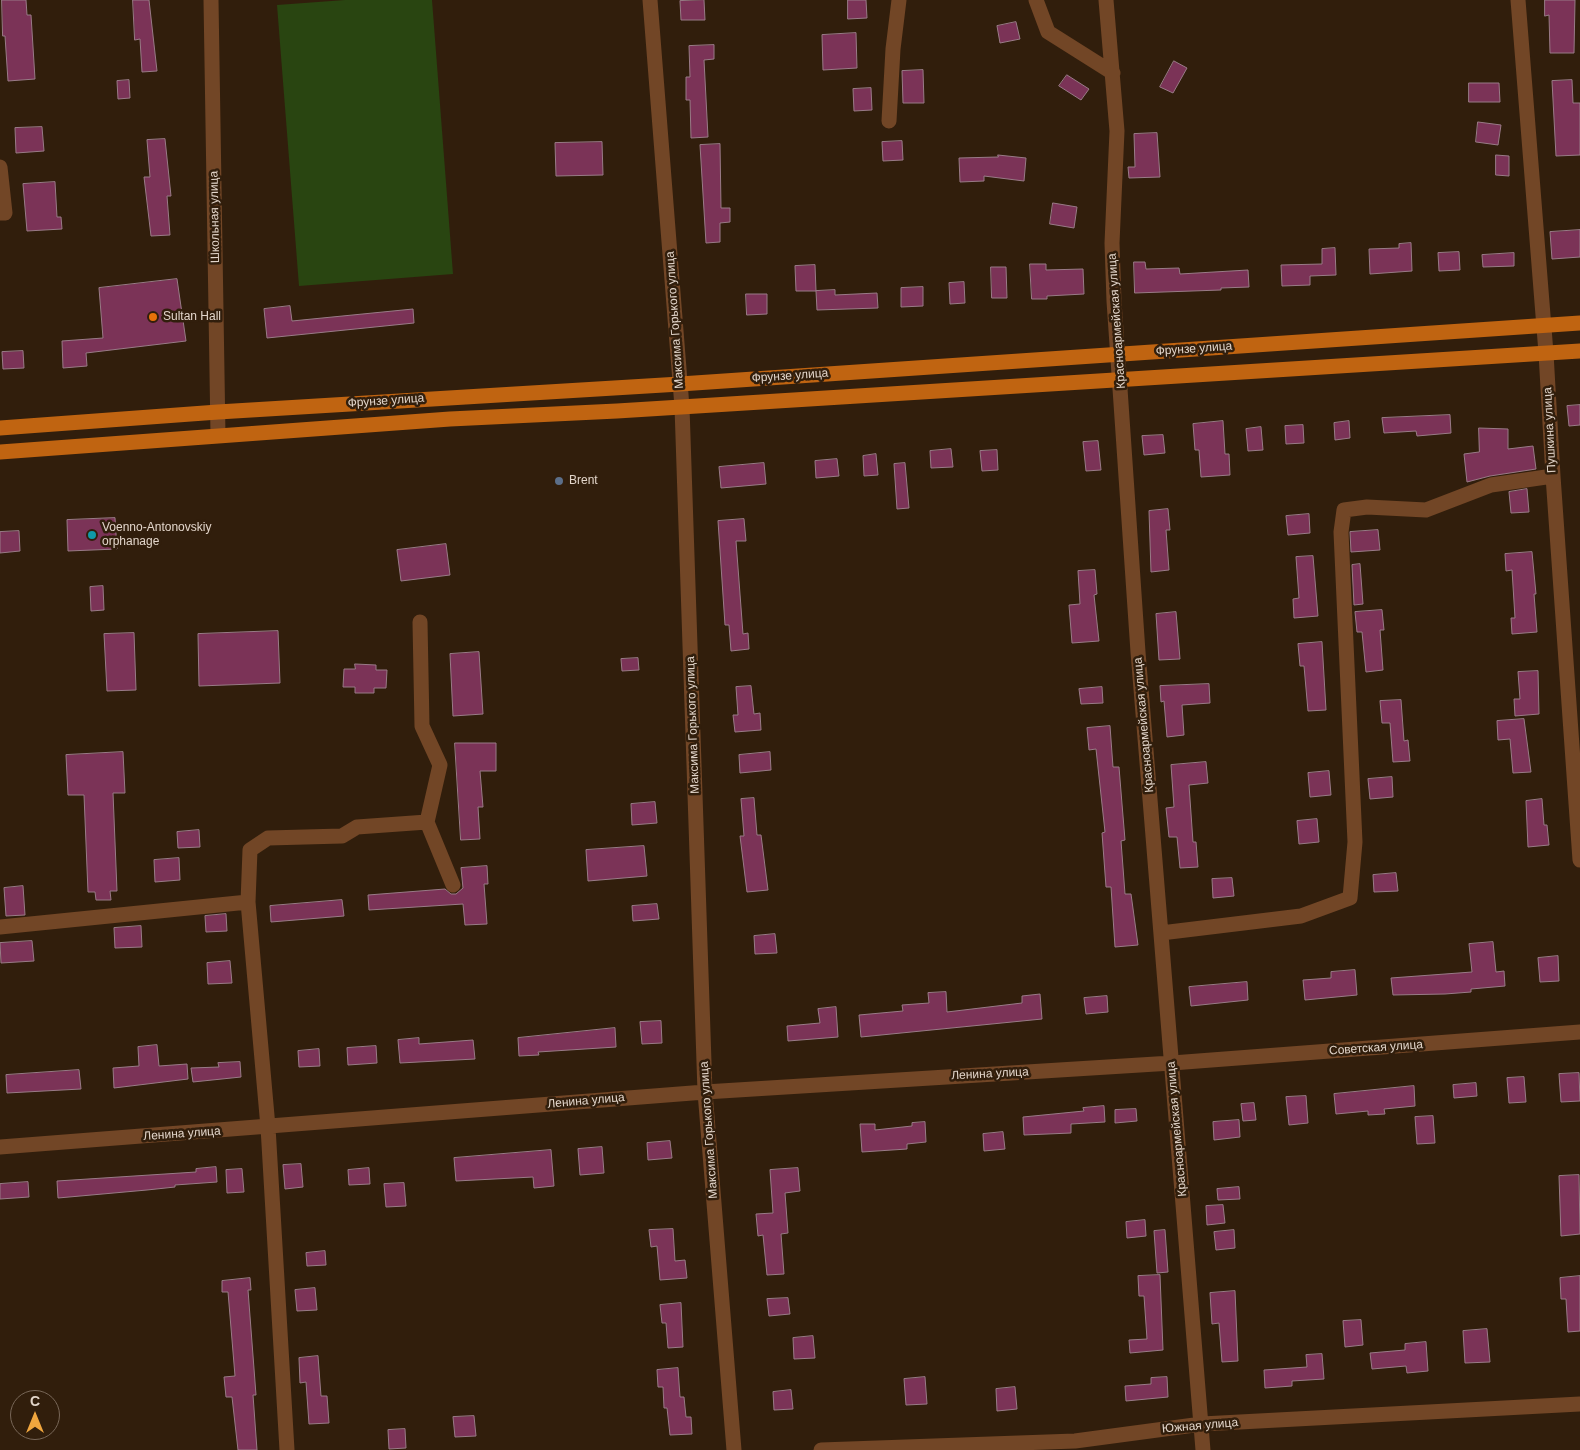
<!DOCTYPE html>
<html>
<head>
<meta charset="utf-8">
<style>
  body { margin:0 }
  #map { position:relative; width:1580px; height:1450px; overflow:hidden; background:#311e0c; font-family:Arial,sans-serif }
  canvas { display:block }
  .north { position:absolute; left:10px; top:1390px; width:50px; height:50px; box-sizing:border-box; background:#311e0c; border:1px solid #786758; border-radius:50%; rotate:0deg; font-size:14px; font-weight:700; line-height:20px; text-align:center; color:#e2d5ca }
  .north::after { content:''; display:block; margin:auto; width:18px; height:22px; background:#f0a63e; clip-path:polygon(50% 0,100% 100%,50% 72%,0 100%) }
</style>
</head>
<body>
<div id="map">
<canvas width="1580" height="1450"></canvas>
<div class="north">С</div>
</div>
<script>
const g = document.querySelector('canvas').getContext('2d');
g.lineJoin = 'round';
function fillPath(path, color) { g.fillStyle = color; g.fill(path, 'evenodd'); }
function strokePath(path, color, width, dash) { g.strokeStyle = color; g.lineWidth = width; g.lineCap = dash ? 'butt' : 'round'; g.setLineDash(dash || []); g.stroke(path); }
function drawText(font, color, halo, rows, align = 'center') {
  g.font = font + ' Arial,sans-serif'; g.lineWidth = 5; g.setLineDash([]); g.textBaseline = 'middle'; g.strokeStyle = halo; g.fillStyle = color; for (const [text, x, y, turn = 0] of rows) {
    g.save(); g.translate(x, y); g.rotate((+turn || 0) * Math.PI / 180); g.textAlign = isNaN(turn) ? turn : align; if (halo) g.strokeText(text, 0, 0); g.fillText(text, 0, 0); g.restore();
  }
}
const green = new Path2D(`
  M345,0H432L453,274L299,286L277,5Z`);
const building = new Path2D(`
  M2,0H26L27,15H31L35,79L8,81L5,36H3Z
  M133,0H149L157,71L142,72L140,39L135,40Z
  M704,0L705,20H681L680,1Z
  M848,0H866L867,18L848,19Z
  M1545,0H1575L1574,53H1550L1549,15L1545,16Z
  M1016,22L1020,39L1000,43L997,26Z
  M856,33L857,68L823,70L822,35Z
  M714,45V59L704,60L708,137L691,138L690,100H686V77H690L689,46Z
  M1174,61L1187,68L1173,93L1160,87Z
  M923,70L924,103H903L902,71Z
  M1067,75L1089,89L1081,100L1059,86Z
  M129,80L130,98L118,99L117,81Z
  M1572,80L1573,103H1580V155L1556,156L1552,81Z
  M1469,83H1499L1500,102H1469Z
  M871,88L872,110L854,111L853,89Z
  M1478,122L1501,125L1498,145L1476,142Z
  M42,127L44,151L16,153L15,128Z
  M1157,133L1160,177L1129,178L1128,167H1135L1134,134Z
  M165,139L171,196H167L170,235L151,236L144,177H150L147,140Z
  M902,141L903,160L883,161L882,142Z
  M602,142L603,175L556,176L555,143Z
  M720,144L721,208H730V222L720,223V242L706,243L700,145Z
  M998,155L1026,158L1024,181L984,176V181L960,182L959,158L998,157Z
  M1496,155L1509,156V176L1496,175Z
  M55,182L57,217H61L62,229L27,231L23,184Z
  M1053,203L1077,207L1074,228L1050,224Z
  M1580,230V257L1552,259L1550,232Z
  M1411,243L1412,271L1370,274L1369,249L1399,248V244Z
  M1335,248L1336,275L1310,276V285L1282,286L1281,265L1322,264V249Z
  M1459,252L1460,270L1439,271L1438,253Z
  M1514,253V266L1483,267L1482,255Z
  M1134,262H1145L1146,269L1179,268L1180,274L1248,270L1249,287L1221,288V290L1135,293Z
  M1030,264H1046V270L1083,269L1084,294L1047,296V299H1032Z
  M815,265L816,291H796L795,266Z
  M991,267H1006L1007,298H992Z
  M177,279L186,341L86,353L87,366L63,368L62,341L103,338L99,288Z
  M964,282L965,303L950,304L949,283Z
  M923,287V306L901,307V288Z
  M835,290V295L877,293L878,308L817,310L816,291Z
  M746,294H767V314L747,315Z
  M290,306L292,321L413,309L414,323L267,338L264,309Z
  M23,351L24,368L3,369L2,352Z
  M1580,405V425L1569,426L1567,406Z
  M1450,415L1451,433L1417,436L1416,431L1384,433L1382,418Z
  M1223,421L1225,454H1229L1230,475L1201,477L1199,450H1195L1193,424Z
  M1349,421L1350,438L1335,440L1334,423Z
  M1303,425L1304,443L1286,444L1285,426Z
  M1261,427L1263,450L1248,451L1246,429Z
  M1479,428L1508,429V449L1533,446L1536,469L1490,476L1467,482L1464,454L1479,452Z
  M1163,435L1165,453L1144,455L1142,436Z
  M1098,441L1101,470L1086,471L1083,442Z
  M951,449L953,467L931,468L930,451Z
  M997,450L998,470L982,471L980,451Z
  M876,454L878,475L864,476L863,456Z
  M837,459L839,476L816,478L815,461Z
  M764,463L766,484L721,488L719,467Z
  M905,463L909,508L897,509L894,464Z
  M1527,489L1529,512L1511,513L1509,492Z
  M1168,509L1170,530H1166L1169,570L1151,572L1149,511Z
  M1309,514L1310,533L1288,535L1286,516Z
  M115,518L117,549L68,551L67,520Z
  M744,519L746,541H736L743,634L748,633L749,649L731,651L729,625H725L718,521Z
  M1378,530L1380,550L1351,552L1350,532Z
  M19,531L20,551L0,553V532Z
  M446,544L450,575L401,581L397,550Z
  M1532,552L1536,594H1534L1537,632L1512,634L1511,618H1515L1512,570L1506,571L1505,554Z
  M1313,556L1318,616L1294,618L1293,599L1299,598L1296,557Z
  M1360,564L1363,604L1354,605L1352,565Z
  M1095,570L1097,594L1094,595L1099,641L1072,643L1069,605L1080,604L1078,571Z
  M103,586L104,610L91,611L90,587Z
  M1382,610L1384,630H1380L1383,670L1366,672L1362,632H1357L1355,612Z
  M1176,612L1180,659L1159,660L1156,614Z
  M278,631L280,683L199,686L198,634Z
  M134,633L136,690L107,691L104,634Z
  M1322,642L1326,710L1308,711L1304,666H1300L1298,644Z
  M479,652L483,714L453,716L450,654Z
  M638,658L639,670L622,671L621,659Z
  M355,664L376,665V670H387L386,688H374V693H355V687H343L344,669H355Z
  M1538,671L1539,714L1515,716L1514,699H1520L1518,672Z
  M1209,684L1210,703L1182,705L1184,735L1167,737L1164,701L1161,702L1160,686Z
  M751,686L754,714L760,713L761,730L735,732L733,715H738L736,687Z
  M1102,687L1103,703L1081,704L1079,689Z
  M1401,700L1404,741L1408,740L1410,761L1393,762L1390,723H1382L1380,701Z
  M1524,719L1531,772L1513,773L1510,739L1498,740L1497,721Z
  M1110,726L1113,767H1119L1122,804L1125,840L1121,841L1125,894H1131L1138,945L1115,947L1111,887H1106L1102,833L1105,832L1096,749L1089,750L1087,728Z
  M455,743H496V771H480L483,807H478L480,839L461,840Z
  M123,752L125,793H113L117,891H110L111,900H96L95,892H88L84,795H68L66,755Z
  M770,752L771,770L740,773L739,755Z
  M1206,762L1208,783L1189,785L1193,842H1196L1198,867L1180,868L1177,837H1169L1166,808L1174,807L1171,765Z
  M1329,771L1331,795L1310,797L1308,773Z
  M1392,777L1393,797L1370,799L1368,779Z
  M754,798L757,835H761L768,890L747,892L740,836H744L741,799Z
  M1542,799L1544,825H1547L1549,845L1528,847L1526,801Z
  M655,802L657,823L632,825L631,804Z
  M1317,819L1319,842L1299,844L1297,821Z
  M199,830L200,847L178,848L177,832Z
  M644,846L647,876L588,881L586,850Z
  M179,858L180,880L155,882L154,860Z
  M487,866L488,884H484L487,924L465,925L463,904L369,910L368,895L445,889L451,894H456L463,888L461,868Z
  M1396,873L1398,891L1374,892L1373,875Z
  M1232,878L1234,896L1213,898L1212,879Z
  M23,886L25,915L6,916L4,888Z
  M342,900L344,916L271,922L270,906Z
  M657,904L659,919L633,921L632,906Z
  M226,914L227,931L206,932L205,916Z
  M141,926L142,947L115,948L114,928Z
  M775,934L777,953L755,954L754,936Z
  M32,941L34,961L1,963L0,943Z
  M1493,942L1496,972L1504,971L1505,986L1471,989V992L1445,994L1393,995L1391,978L1472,972L1469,944Z
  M1558,956L1559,981L1540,982L1538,958Z
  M230,961L232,983L208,984L207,963Z
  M1355,970L1357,995L1305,1000L1303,980L1331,978V972Z
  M1247,982L1248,1000L1191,1006L1189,987Z
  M946,992L947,1012L1022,1003V996L1040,994L1042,1019L861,1037L859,1015L903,1011L902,1005L929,1003L928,993Z
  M1107,996L1108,1012L1086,1014L1084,998Z
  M836,1007L838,1037L788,1041L787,1026L820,1023L818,1009Z
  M661,1021L662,1043L642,1044L640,1022Z
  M615,1028L616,1047L538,1052L539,1055L519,1056L518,1038Z
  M419,1038V1044L473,1040L475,1059L400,1063L398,1040Z
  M157,1045L159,1066L187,1064L188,1079L114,1088L113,1068L139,1066L138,1047Z
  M376,1046L377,1063L348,1065L347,1048Z
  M319,1049L320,1066L299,1067L298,1051Z
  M240,1062L241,1077L193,1082L191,1068L219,1067L218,1063Z
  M79,1070L81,1089L7,1093L6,1075Z
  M1579,1073L1580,1101L1561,1102L1559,1074Z
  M1524,1077L1526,1102L1509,1103L1507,1078Z
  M1476,1083L1477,1096L1454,1098L1453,1085Z
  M1414,1086L1415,1106L1384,1109L1385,1114L1368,1115V1111L1336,1114L1334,1094Z
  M1306,1096L1308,1123L1289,1125L1286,1097Z
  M1254,1103L1256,1120L1243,1121L1241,1104Z
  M1104,1106L1105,1122L1071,1124V1133L1024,1135L1023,1117L1084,1111L1083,1108Z
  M1136,1109L1137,1121L1115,1123V1110Z
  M1433,1116L1435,1143L1417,1144L1415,1117Z
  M1239,1120L1240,1137L1214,1140L1213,1122Z
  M925,1122L926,1142L907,1144V1149L862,1152L860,1124H875V1130L912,1126V1123Z
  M1003,1132L1005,1149L984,1151L983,1134Z
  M670,1141L672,1158L648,1160L647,1143Z
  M602,1147L604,1173L580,1175L578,1149Z
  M551,1150L554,1186L534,1188L533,1177L456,1181L454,1158Z
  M301,1164L303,1187L285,1189L283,1165Z
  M216,1167L217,1182L175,1185V1187L147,1190L58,1198L57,1181L196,1172V1169Z
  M369,1168L370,1184L349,1185L348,1170Z
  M798,1168L800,1191L785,1193L788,1233L781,1234L784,1274L767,1275L763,1235L758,1236L756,1214L773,1213L770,1170Z
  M242,1169L244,1192L227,1193L226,1170Z
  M1579,1175L1580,1234L1561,1236L1559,1176Z
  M28,1182L29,1197L0,1199V1184Z
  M404,1183L406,1206L386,1207L384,1184Z
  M1239,1187L1240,1199L1218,1200L1217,1189Z
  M1223,1205L1225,1223L1207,1225L1206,1206Z
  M1145,1220L1146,1236L1127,1238L1126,1222Z
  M673,1229L675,1261L685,1260L687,1278L660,1280L657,1246L651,1247L649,1230Z
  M1165,1230L1168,1272L1157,1273L1154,1231Z
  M1234,1230L1235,1248L1216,1250L1214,1232Z
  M325,1251L326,1265L307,1266L306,1253Z
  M1160,1275L1163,1350L1130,1353L1129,1340L1147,1339L1144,1296H1139L1138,1276Z
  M1580,1276V1331L1568,1332L1566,1299H1561L1560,1278Z
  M250,1278L251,1290H248L256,1395H253L257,1450H238L232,1397H226L224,1377L235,1376L228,1292H222V1281Z
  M315,1288L317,1310L297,1311L295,1290Z
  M1235,1291L1238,1361L1222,1362L1219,1323L1212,1324L1210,1293Z
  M788,1298L790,1314L769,1316L767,1299Z
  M681,1303L683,1347L668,1348L666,1323H662L660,1305Z
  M1361,1320L1363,1345L1345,1347L1343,1321Z
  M1487,1329L1490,1362L1465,1363L1463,1331Z
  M813,1336L815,1358L794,1359L793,1338Z
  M1426,1342L1428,1371L1407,1373L1406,1366L1372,1369L1370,1353L1405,1350V1344Z
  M1322,1354L1324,1379L1292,1381V1386L1265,1388L1264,1370L1307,1367L1306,1355Z
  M318,1356L321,1396H327L329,1423L309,1424L306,1382L300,1383L299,1358Z
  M678,1368L680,1397H684L686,1417H691L692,1434L670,1435L667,1408H664L663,1387H658L657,1370Z
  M925,1377L927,1404L906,1405L904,1379Z
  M1167,1377L1168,1397L1126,1401L1125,1386L1151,1384V1378Z
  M1015,1387L1017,1409L997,1411L996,1389Z
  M791,1390L793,1409L774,1410L773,1392Z
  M474,1416L476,1436L455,1437L453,1417Z
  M405,1429L406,1448L389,1449L388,1430Z`);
const street = new Path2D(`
  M211,0L218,435
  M650,0L682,407L705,1092L734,1450
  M1036,0L1048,32L1113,73
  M1106,0L1117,131L1112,243L1114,301L1138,652L1203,1450
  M1518,0L1546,353L1553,476L1580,860
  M889,121L893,49L899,0
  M0,167L5,213H0
  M420,622L422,726L440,765L427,822
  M0,927L248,902
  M1161,933L1301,916L1350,898L1355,842L1341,532L1344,510L1367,507L1426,510L1491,485L1553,476
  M0,1147L705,1092L1172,1063L1580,1032
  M287,1450L268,1127L248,902L250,850L268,838L342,836L357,827L427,822L453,885
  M821,1450L1075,1441L1202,1424L1580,1404`);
const primary = new Path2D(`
  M0,428L218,412L680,384L1580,323
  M0,452L450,419L617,411L1580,351`);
const markers = [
  [153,317,5,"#e8710a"],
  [559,481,5,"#5c6f8a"],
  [92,535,5,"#0f9aa8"]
];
const streetNames = [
  ["Школьная улица",215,217,-91],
  ["Максима Горького улица",675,320,-94],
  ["Красноармейская улица",1117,321,-94],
  ["Фрунзе улица",1194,349,-4],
  ["Фрунзе улица",790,376,-4],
  ["Фрунзе улица",386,401,-4],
  ["Пушкина улица",1550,430,-93],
  ["Максима Горького улица",693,725,-92],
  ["Красноармейская улица",1144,725,-95],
  ["Советская улица",1376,1048,-4],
  ["Ленина улица",990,1074,-3],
  ["Ленина улица",586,1101,-5],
  ["Красноармейская улица",1177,1129,-95],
  ["Максима Горького улица",709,1130,-94],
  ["Ленина улица",182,1134,-4],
  ["Южная улица",1200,1426,-5]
];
const poiNames = [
  ["Sultan Hall",163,317],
  ["Brent",569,481],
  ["Voenno-Antonovskiy",102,528],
  ["orphanage",102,542]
];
fillPath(green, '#294511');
fillPath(building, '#7b3357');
strokePath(building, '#997b87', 1);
strokePath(street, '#724626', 15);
strokePath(primary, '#c06411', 15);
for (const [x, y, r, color] of markers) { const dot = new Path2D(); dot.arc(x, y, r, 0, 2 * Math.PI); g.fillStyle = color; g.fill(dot); strokePath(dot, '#311e0c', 2); }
drawText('12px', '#e2d5ca', '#311e0c', streetNames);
drawText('12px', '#e2d5ca', '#311e0c', poiNames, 'left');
</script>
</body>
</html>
